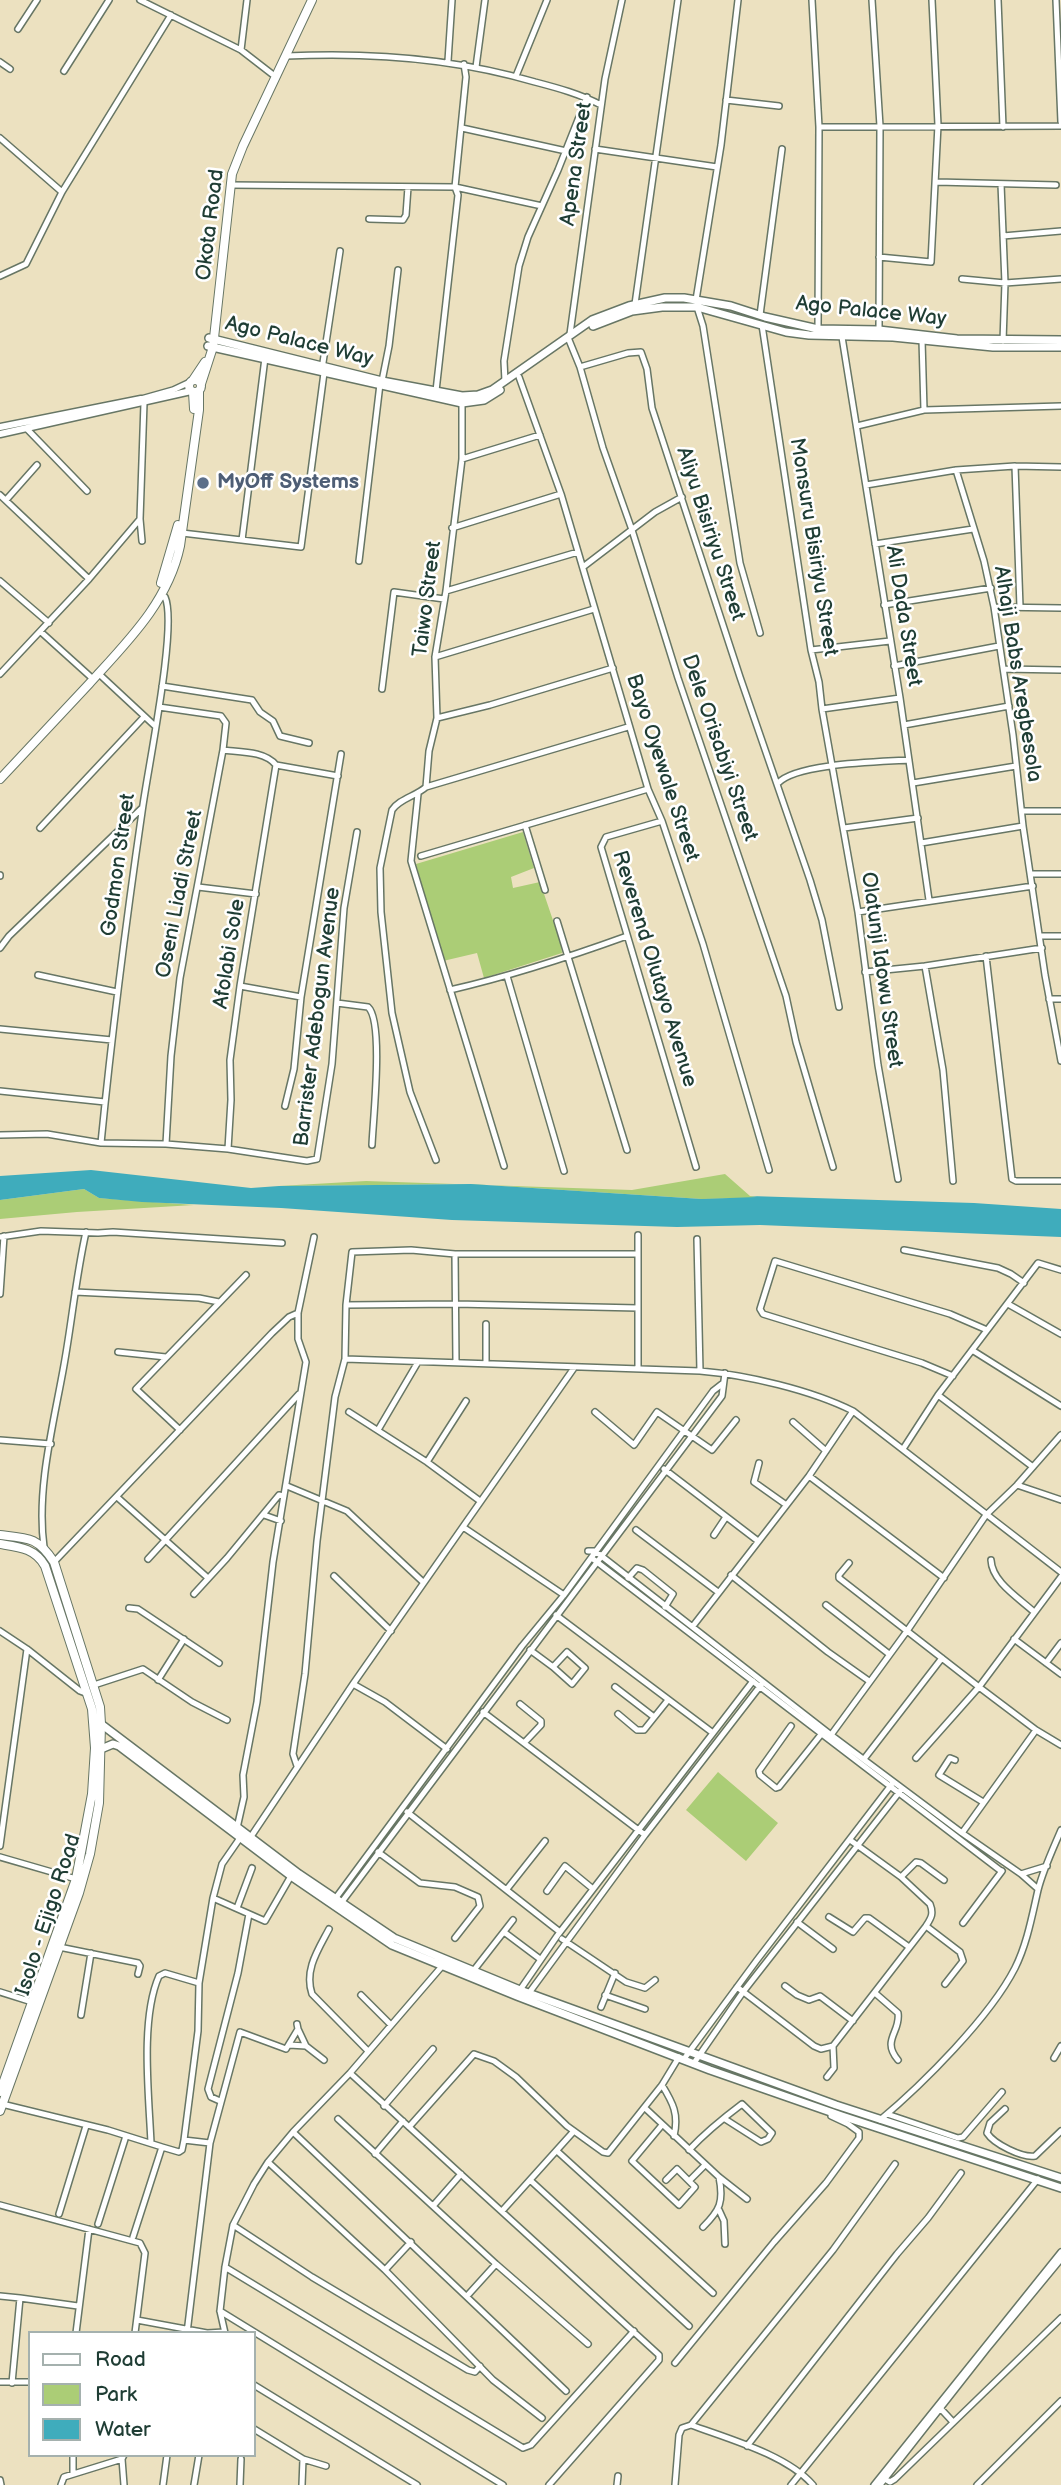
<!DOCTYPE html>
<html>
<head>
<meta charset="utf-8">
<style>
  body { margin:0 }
  #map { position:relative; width:1061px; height:2485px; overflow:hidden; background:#ece1c0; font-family:"Balsamiq Sans",sans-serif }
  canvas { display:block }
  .legend { position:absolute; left:28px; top:2331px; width:228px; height:126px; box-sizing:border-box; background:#fff; border:2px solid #a5b1ae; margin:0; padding:9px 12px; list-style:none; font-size:21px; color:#1f3d34 }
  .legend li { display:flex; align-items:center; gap:14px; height:35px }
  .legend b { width:35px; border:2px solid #a5b1ae }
</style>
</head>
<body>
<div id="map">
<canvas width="1061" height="2485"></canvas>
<ul class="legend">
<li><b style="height:9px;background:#fff"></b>Road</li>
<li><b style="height:19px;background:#abcd76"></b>Park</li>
<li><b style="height:19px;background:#3facbc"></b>Water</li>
</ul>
</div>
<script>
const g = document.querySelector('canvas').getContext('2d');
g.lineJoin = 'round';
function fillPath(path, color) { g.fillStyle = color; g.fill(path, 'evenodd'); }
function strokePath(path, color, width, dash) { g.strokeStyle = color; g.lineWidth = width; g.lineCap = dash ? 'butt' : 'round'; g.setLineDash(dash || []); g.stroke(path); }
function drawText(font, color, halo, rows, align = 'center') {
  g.font = font + ' "Balsamiq Sans",sans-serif'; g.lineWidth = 5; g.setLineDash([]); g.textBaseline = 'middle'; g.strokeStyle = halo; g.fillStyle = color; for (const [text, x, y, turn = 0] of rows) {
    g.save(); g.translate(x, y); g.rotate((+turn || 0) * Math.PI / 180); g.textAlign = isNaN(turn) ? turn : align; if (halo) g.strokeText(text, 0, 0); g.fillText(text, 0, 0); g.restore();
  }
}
const green = new Path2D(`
  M523,832L534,868L511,877L513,888L540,882L561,944L562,953L484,978L477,953L443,961L416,864Z
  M725,1174L750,1196L763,1198L702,1199L471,1184L279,1186L366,1181L632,1190Z
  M84,1189L99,1198L194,1205L77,1212L0,1219V1200Z
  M718,1772L778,1823L746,1861L686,1810Z`);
const water = new Path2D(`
  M91,1170L251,1188L279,1186L471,1184L702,1199L757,1197L750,1196L974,1203L1061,1209V1237L760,1225L677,1227L452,1220L281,1208L142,1202L99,1198L84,1189L0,1200V1176Z`);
const minor = new Path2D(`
  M140,0L241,50L272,74
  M812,0L819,127L818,329
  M872,0L880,126L879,330
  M998,0L1003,127
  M1056,0L1061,122
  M18,29L37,0
  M241,50L247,0
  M286,56C370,52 454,58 535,82C558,88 580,94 601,105
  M448,61L452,0
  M0,62L10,69
  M476,67L485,0
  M64,71L109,0
  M516,76L547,0
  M726,100L779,106
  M819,127L1061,126
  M462,128L566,151
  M0,138L62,192
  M595,149L717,167
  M937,182L1056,185
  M1001,184L1005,283L1003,341
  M230,185L455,187L542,206
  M369,219L403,220L406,215L408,187
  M1003,236L1061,231
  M879,257L931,262L938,125L932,0
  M0,276L26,264L62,192L171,15
  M962,279L1005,283L1061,279
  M696,300L721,145L738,0
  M635,304L678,0
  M697,307L703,326L740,563L760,633
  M760,315L782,149
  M762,325L811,650L819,682L822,709L858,912L878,1065L898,1179
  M570,334L605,79L622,0
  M842,337L900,698L929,900
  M569,340L580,367L603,448L632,530L678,678L786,996L796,1042L833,1167
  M922,340L924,410
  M580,367L628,353L641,352L647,369L652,408L740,677L810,880L822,920L839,1007
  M322,369L340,251
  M519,377L561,494L648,789L662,821L703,944L769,1170
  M382,381L389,346L398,270
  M505,381L504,361L519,266L528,237L558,170L587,97
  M436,391L458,195L455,187L466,77L464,64
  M141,399L173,390L190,382
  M857,426L924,410L1061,406
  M27,429L87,491
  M462,459L540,435
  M1015,466L1020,607
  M956,470L984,561L994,607L1013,735L1023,826L1045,975L1061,1061
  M866,485L956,470L1015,466L1061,467
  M0,495L89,579
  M6,500L37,465
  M140,519L142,541
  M452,528L561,494
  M182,533L301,547L324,373
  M242,540L265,358
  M875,544L973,529
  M359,561L380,384
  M583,567L655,512L682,497
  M0,581L49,623
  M446,591L578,552
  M884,605L991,588
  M994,607L1061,608
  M41,632L93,679
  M811,650L890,641
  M435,657L594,609
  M894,666L999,646
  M1004,669L1061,670
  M98,673L155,726
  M0,674L89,579L140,519L144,403
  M162,686L252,700L260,712L273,721L280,736L309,743
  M382,689L394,592L444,599
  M159,707L221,716L226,723L223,750L180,978L171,1056L166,1144
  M822,709L900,698
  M437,718L490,705L613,668
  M904,725L1009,706
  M223,750C240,752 265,751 276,765L338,776
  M778,783C797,763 880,762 909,760
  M913,783L1016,766
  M426,787L628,727
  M418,794L411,861L504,1166
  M1022,811H1061
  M662,821L606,837L601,847L696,1167
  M525,825L545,890
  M40,828L144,717
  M844,828L918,818
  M921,843L1023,826
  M421,856L648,789
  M1032,874H1061
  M0,876V875
  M198,887L256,894
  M858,912L1033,886
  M557,921L627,1150
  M1041,936H1061
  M0,948L9,936L142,808
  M986,956L1012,1179L1016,1181H1061
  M925,966L943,1070L953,1181
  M865,972L925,966L1042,948
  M38,975L117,992
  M507,976L564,1171
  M240,986L301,997L294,1069L285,1106
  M450,990C511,976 569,957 627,936
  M301,997L341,754
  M1049,999H1061
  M337,1003L368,1007C384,1021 373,1120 372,1145
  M0,1029L112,1040
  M0,1091L105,1102
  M0,1135L47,1134L101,1143L166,1144L228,1149L307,1161L317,1159L332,1064L344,908L357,832
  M101,1143C112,1032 126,922 142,812C147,772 178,625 165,597H160
  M228,1149L231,1100L230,1060L240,986L276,765
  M436,1160L410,1092L392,1013L381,912L380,868L392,810C399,799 416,796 426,787L429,751L437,718L435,657L446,591L462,459V403
  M0,1237L41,1231L98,1233L113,1232L282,1243
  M697,1239L700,1371
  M904,1250L998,1268L1011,1274L1024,1283
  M455,1254L456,1362
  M75,1292L199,1298L219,1302
  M0,1294L4,1236
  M1008,1304L1061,1334
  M346,1305L456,1304L638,1308
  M972,1350L1061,1406
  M118,1352L166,1357
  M345,1359L700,1371C747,1375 811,1390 853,1411L1061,1572
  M486,1363V1324
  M638,1369V1235
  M953,1376L922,1363L763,1314L760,1309L775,1261L950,1314L987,1330
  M938,1395L1033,1467
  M349,1412L427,1462L480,1501
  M595,1412L634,1445L657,1412L712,1450L736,1420
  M793,1422L826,1451
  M180,1430L136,1389L246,1275
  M378,1430L418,1362
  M0,1440L51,1444
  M903,1449L938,1395L1038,1263L1061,1270
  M427,1462L466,1401
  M759,1463L754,1482L785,1504
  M664,1469L758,1541
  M809,1476L944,1578
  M1017,1485L1061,1500
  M287,1486L347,1511L423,1582
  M117,1497L208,1578
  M264,1515L281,1521
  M463,1527L564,1595
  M636,1530L718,1592
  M714,1535L726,1517
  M44,1547C36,1489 54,1422 64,1365C72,1321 76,1276 86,1232
  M588,1551H595L831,1735L962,1833L1021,1874L1038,1889
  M148,1559L299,1394
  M593,1559L1001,1871
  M991,1560C992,1582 1019,1598 1034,1612
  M54,1562L272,1333L289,1317L298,1313
  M849,1563L839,1575V1578L979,1687L1061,1577
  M731,1575L828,1652L869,1681
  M334,1576L391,1631
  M628,1578L637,1568L643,1570L673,1594L665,1607
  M194,1594L227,1558L279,1495L284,1496
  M826,1605L889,1654
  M129,1608L138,1609L219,1663
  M556,1615L713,1733
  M693,1626L809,1476L853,1411
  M0,1631L27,1649L80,1691L88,1694
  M1014,1639L1061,1674
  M530,1650L553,1667
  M567,1652L585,1668L572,1684L553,1667Z
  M1046,1663L1061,1643
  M158,1680L184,1639
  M353,1684L385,1702L447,1749
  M94,1685L143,1669L192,1702L227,1720
  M615,1687L654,1717
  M520,1704L541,1721V1725L524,1743
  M483,1712L645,1835
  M618,1714L637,1730H644L668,1700
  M791,1726L759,1771L760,1775L776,1788L779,1787L823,1732
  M1036,1730L1061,1745
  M831,1735L907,1631L986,1515L1017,1485L1061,1435
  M916,1758L979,1687L1036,1730L962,1833
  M864,1759L942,1658
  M955,1760L950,1758L939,1775L983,1802
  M297,1766L293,1754L305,1674L317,1541L335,1397L345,1359L346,1305L352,1252L411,1250L455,1254H638
  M407,1812L560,1932
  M237,1828L244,1797L243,1775L257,1702L273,1562L306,1362L298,1339V1313L314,1237
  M250,1838L353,1684L574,1368
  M0,1846L27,1649
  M378,1852L420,1883L455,1887L478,1897L480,1906L455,1938
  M0,1857L76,1879
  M1021,1874L1047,1866
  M901,1877L916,1862L921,1863L944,1880
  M507,1889L545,1841
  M547,1891L565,1866L593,1889
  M213,1898L265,1921L291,1876
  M335,1899L522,1646L564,1595L713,1391L722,1384
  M341,1903L722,1396L725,1373
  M237,1908L252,1868
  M829,1917L853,1932L865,1918H869L909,1947
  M797,1922L833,1949
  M963,1923L1002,1871
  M926,1926L960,1952L963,1961L945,1984
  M329,1929C318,1950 304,1970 312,1994L368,2051
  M504,1932L540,1959
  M562,1939L626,1982L645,1988L655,1980
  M59,1947L138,1963L140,1966L138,1974
  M474,1970L513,1920
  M785,1986L797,1995L809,2000L820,1996L853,2021
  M737,1987L814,2046L821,2049L833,2046L926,1926C931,1918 934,1914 930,1904L901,1877L850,1840
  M520,1990L557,1936L753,1681
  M0,1992L32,2002
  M529,1993L645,1835L761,1685
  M875,1993L898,2013C901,2032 881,2040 898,2060
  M361,1995L391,2025
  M605,1995L645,2009
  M601,2007L615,1973
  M81,2015L91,1953
  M298,2029L306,2046
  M289,2045L306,2046L324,2060
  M1054,2058L1061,2046
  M684,2059L757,1960L892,1784
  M694,2063L743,1992L901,1790
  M350,2073L659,2355V2360L549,2485
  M827,2077L834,2068L833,2046
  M662,2085C673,2103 679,2114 674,2136
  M220,2101L211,2097L208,2089L238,1973L249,1914
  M2,2104L108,2130L162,2147L133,2237
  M384,2106L433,2049
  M645,2108L719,2177L747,2199
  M1005,2109L990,2123L987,2133C994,2144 1022,2158 1035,2156L1061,2131
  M887,2114L958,2138L963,2137L1002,2092
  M338,2119L496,2264L588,2344
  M880,2120C923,2084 990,2017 1015,1968C1027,1944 1032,1916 1038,1890C1043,1870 1053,1849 1061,1830
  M662,2125L632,2161L679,2205L695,2187L677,2169L666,2180
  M409,2127L474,2054L494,2061L516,2077L567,2126L603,2152L608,2153L662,2085L679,2057
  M293,2132L566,2391
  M184,2140L198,2031L199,1983L213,1898L222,1864L240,1838
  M151,2143C149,2096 140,2019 159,1976L165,1973L199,1983
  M162,2147L179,2152L182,2150L184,2140L210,2143
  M689,2150C706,2132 722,2119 742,2104L772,2133L768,2139L761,2142L725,2119
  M557,2151L713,2293
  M375,2154L403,2121
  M268,2162L385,2270L493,2380L542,2418
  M530,2180L689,2326
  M690,2180L705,2165
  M0,2205L140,2243L145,2253L135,2333
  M433,2206L461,2174
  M719,2210L724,2221L725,2244
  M502,2211L574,2131
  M59,2214L86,2126
  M98,2224L126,2136
  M233,2225L312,2277L468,2370L475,2372L480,2366
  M703,2227C720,2210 724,2202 719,2177
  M225,2267L523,2448L531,2445L634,2331
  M385,2270L411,2242
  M0,2296L20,2298
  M467,2296L496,2264
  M220,2311L503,2485
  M137,2320L207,2333L224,2332
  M76,2333L89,2229
  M187,2333L210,2143L240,2032L286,2049L298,2029L297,2024
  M225,2333L220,2311L225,2267L233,2225L254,2184L268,2162L293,2132L350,2073L443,1965
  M675,2363L774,2242L826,2183L859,2138V2132L848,2124L831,2116L832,2112
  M0,2382H30
  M12,2383L20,2298L78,2306
  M254,2385L417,2485
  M940,2408L953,2422
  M691,2425C729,2439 787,2455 813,2485
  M254,2429L303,2459L326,2466
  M747,2446L897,2254L928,2218L961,2173
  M73,2455V2473
  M124,2455L122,2459L124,2485
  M885,2479L890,2482L895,2479L1061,2318
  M0,2480L1,2485
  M61,2485L64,2477L122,2459
  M163,2485L167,2455
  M194,2485L199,2455
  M240,2485L241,2459
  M302,2485L303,2459
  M617,2485L618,2476
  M675,2485L679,2435L682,2428L691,2425L833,2250L895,2164
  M791,2485L1038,2179
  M874,2485L1061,2252
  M880,2485L986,2350L1061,2259
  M977,2485L1061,2401`);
const tertiary = new Path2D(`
  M0,427L141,399
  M0,434L191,391`);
const secondary = new Path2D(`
  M593,326L632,311L662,307H697L786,332L809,335L893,337L993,347H1061
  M209,338L382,381L462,396L478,395L492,390L592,320L629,306L665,298H684L731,306L765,317L818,329L879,330L957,339L1061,340
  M208,346L462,403L484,400L500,390
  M101,1724L299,1874L394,1938L520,1990L836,2105L1061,2178
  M101,1749L113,1744L119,1746L291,1876L392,1945L517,1996L710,2070L842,2116L1061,2188`);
const primary = new Path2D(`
  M189 386a6 6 0 1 1 12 0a6 6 0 1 1-12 0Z
  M193,380L205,362
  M201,384L213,347L232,174L243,146L312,0
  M193,392L194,409
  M161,583L178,525
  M0,779C30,747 59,716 89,684C126,643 168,603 180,546L199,410V392
  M0,1535C28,1538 38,1537 54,1562L100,1707L101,1724L99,1803L90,1854L79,1893L0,2111
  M0,1544C19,1547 35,1548 45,1566L92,1709L95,1748L92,1794L76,1879L0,2092`);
const markers = [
  [203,483,7,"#5c6f8a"]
];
const streetNames = [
  ["Apena Street",577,164,-82],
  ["Okota Road",211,225,-83],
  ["Ago Palace Way",871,312,6],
  ["Ago Palace Way",299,342,14],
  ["Aliyu Bisiriyu Street",710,534,72],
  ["Monsuru Bisiriyu Street",813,547,81],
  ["Taiwo Street",428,599,-83],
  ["Ali Dada Street",903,616,81],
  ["Alhaji Babs Aregbesola",1017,674,81],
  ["Dele Orisabiyi Street",719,748,71],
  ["Bayo Oyewale Street",662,768,72],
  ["Godmon Street",119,865,-82],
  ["Oseni Liadi Street",180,894,-79],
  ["Afolabi Sole",230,954,-81],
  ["Reverend Olutayo Avenue",654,969,73],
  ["Olatunji Idowu Street",881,970,82],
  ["Barrister Adebogun Avenue",318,1017,-83],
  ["Isolo - Ejigo Road",49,1915,-72]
];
const serviceNames = [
  ["MyOff Systems",217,483]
];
fillPath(green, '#abcd76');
fillPath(water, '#3facbc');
strokePath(minor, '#677665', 8);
strokePath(tertiary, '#677665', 9);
strokePath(secondary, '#677665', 10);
strokePath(primary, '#677665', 10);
strokePath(minor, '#fff', 5);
strokePath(tertiary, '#fff', 6);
strokePath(secondary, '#fff', 7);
strokePath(primary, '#fff', 8);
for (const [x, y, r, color] of markers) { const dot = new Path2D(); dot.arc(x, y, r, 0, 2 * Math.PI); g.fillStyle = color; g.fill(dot); strokePath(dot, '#fff', 2.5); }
drawText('21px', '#1f3d34', '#fff', streetNames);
drawText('bold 21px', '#4e5e75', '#fff', serviceNames, 'left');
</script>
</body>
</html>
